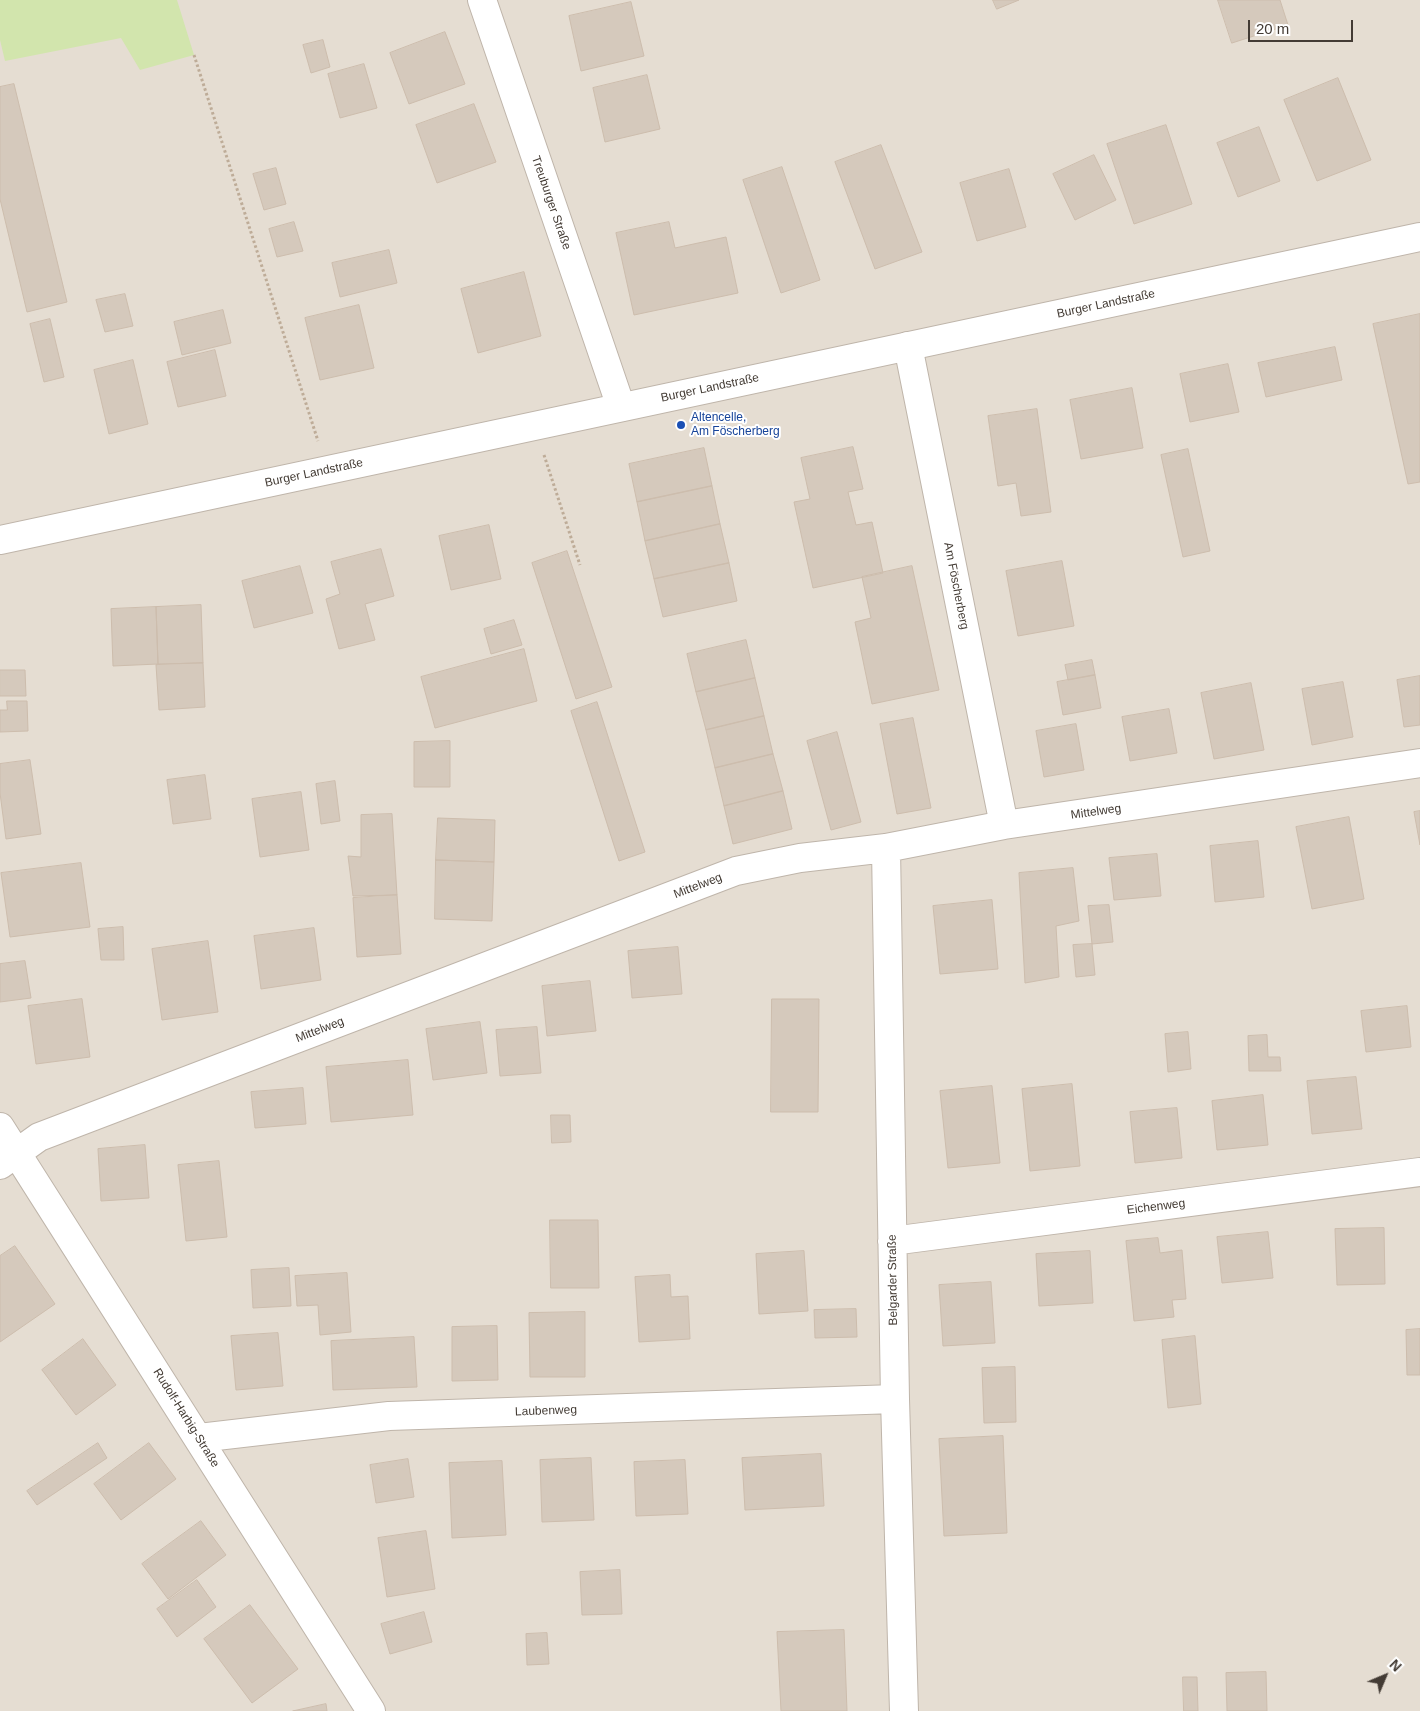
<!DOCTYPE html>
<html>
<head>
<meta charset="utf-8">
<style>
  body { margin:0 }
  #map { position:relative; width:1420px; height:1711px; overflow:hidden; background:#f1ece3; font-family:Helvetica,sans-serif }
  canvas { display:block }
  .north { position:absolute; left:1360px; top:1651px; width:50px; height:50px; -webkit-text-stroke:4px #fff; paint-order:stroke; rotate:45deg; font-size:14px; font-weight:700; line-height:20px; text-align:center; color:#433b34 }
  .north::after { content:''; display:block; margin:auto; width:18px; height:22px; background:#433b34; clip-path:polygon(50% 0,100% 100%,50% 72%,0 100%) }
  .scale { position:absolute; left:1248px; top:20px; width:105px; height:22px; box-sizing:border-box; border:2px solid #433b34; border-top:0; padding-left:6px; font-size:15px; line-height:18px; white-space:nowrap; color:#433b34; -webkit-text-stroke:4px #fff; paint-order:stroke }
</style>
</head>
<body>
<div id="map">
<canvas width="1420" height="1711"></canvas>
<div class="north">N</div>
<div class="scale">20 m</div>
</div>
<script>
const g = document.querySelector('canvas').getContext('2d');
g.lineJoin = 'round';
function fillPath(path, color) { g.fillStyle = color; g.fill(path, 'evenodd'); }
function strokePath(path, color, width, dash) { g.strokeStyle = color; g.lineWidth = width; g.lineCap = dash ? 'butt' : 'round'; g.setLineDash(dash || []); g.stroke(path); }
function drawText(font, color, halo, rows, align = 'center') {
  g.font = font + ' Helvetica,sans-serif'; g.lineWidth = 4; g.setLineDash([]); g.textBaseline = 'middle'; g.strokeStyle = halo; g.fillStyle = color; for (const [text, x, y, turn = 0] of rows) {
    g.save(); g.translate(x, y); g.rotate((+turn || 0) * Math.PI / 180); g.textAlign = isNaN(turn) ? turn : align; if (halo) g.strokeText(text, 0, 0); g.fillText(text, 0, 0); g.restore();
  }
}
const residential = new Path2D(`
  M0,0H1420V1711H0Z`);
const green = new Path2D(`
  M0,0H177L194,55L140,70L121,38L5,61L0,40Z`);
const building = new Path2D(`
  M993,0H1019L997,9Z
  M1218,0H1280L1288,25L1232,43Z
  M631,2L644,56L581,71L569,16Z
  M445,32L465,84L409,104L390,53Z
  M323,40L330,67L311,73L303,45Z
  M364,64L377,108L340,118L328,74Z
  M647,75L660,129L605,142L593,88Z
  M1338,78L1371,160L1317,181L1284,100Z
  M14,84L67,302L27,312L0,199V87Z
  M474,104L496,162L437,183L416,125Z
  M1166,125L1192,204L1134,224L1107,144Z
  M1259,127L1280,181L1238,197L1217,143Z
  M881,145L922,252L875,269L835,162Z
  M1094,155L1116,200L1075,220L1053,174Z
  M782,167L820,280L781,293L743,180Z
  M276,168L286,204L264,210L253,174Z
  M1009,169L1026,227L977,241L960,183Z
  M294,222L303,251L277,257L269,229Z
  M669,222L675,248L726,237L738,293L634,315L616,233Z
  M389,250L397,283L340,297L332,263Z
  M524,272L541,336L478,353L461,289Z
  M125,294L133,326L105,332L96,300Z
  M359,305L374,368L320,380L305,318Z
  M223,310L231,343L182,355L174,322Z
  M1420,314V482L1408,484L1373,324Z
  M50,319L64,377L44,382L30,324Z
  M1335,347L1342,380L1266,397L1258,363Z
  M215,350L226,396L178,407L167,362Z
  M133,360L148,424L109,434L94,370Z
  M1228,364L1239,412L1190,422L1180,374Z
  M1132,388L1143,448L1081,459L1070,400Z
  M1037,409L1051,512L1021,516L1016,483L998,486L988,416Z
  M853,447L863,489L848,492L856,525L872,522L883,573L813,588L794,502L810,499L801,458Z
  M704,448L712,486L637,502L629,464Z
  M1188,449L1210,551L1183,557L1161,455Z
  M712,486L720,524L645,541L637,502Z
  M720,524L729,563L654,579L645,541Z
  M489,525L501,579L451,590L439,536Z
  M381,549L394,596L365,604L375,640L339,649L326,599L340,594L331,562Z
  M567,551L612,687L576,699L532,563Z
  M1062,561L1074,626L1018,636L1006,571Z
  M729,563L737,601L663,617L654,579Z
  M300,566L313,613L254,628L242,581Z
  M912,566L939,690L872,704L855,622L871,618L862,577Z
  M201,605L203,663L158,664L156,607Z
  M156,607L158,664L113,666L111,609Z
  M514,620L522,645L491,654L484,629Z
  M746,640L755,678L696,692L687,654Z
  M524,649L537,701L435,728L421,677Z
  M1092,660L1095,675L1068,680L1065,665Z
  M203,663L205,707L159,710L156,665Z
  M0,670H25L26,696H0Z
  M1095,675L1101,708L1063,715L1057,682Z
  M1420,676V725L1404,727L1397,680Z
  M755,678L764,716L706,730L696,692Z
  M1343,682L1353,737L1312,745L1302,689Z
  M1251,683L1264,750L1214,759L1201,693Z
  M7,701H27L28,731L0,732V710H7Z
  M597,702L645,852L619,861L571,711Z
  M1169,709L1177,753L1130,761L1122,717Z
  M764,716L773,754L715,768L706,730Z
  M913,718L931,808L897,814L880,724Z
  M1076,724L1084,770L1044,777L1036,731Z
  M837,732L861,822L831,830L807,741Z
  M450,741V787H414V742Z
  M773,754L783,791L724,806L715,768Z
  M30,760L41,834L6,839L0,793V764Z
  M205,775L211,819L173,824L167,780Z
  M335,781L340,821L321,824L316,784Z
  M783,791L792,829L733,844L724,806Z
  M301,792L309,850L260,857L252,799Z
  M1420,811V845L1414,812Z
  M392,814L397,895L353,896L348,856L361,857V815Z
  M1349,817L1364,899L1312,909L1296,827Z
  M438,818L495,820L494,862L436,860Z
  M1258,841L1264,897L1215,902L1210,846Z
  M1157,854L1161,896L1114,900L1109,858Z
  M436,860L494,862L492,921L435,919Z
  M81,863L90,927L10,937L1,873Z
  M1073,868L1079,921L1056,926L1059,977L1025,983L1019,873Z
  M397,895L401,954L357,957L353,898Z
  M992,900L998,969L940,974L933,906Z
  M1109,905L1113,942L1092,944L1088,906Z
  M123,927L124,960H101L98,929Z
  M314,928L321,980L261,989L254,936Z
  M208,941L218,1012L162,1020L152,949Z
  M1092,944L1095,975L1076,977L1073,945Z
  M678,947L682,994L632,998L628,951Z
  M25,961L31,998L0,1002V964Z
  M590,981L596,1031L547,1036L542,986Z
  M82,999L90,1057L36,1064L28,1006Z
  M772,999H819L818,1112H771Z
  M1407,1006L1411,1047L1366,1052L1361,1011Z
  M480,1022L487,1073L433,1080L426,1029Z
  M537,1027L541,1073L500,1076L496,1030Z
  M1188,1032L1191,1069L1168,1072L1165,1034Z
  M1267,1035L1268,1057H1280L1281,1071H1249L1248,1036Z
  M408,1060L413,1115L331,1122L326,1067Z
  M1356,1077L1362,1129L1312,1134L1307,1081Z
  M1072,1084L1080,1166L1030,1171L1022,1089Z
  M992,1086L1000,1163L948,1168L940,1091Z
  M303,1088L306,1124L255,1128L251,1092Z
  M1263,1095L1268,1145L1217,1150L1212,1101Z
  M1177,1108L1182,1158L1135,1163L1130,1112Z
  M551,1115H570L571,1142L552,1143Z
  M145,1145L149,1198L101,1201L98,1149Z
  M219,1161L227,1237L186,1241L178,1165Z
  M550,1220H598L599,1288H551Z
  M1384,1228L1385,1284L1337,1285L1335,1229Z
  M1268,1232L1273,1278L1222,1283L1217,1237Z
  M1158,1238L1160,1253L1182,1250L1186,1299L1172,1300L1174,1317L1134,1321L1126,1241Z
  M15,1246L55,1304L0,1342V1256Z
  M804,1251L808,1311L759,1314L756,1254Z
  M1090,1251L1093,1303L1039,1306L1036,1254Z
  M289,1268L291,1306L253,1308L251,1270Z
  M347,1273L351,1332L320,1335L318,1305L297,1306L295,1276Z
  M670,1275L671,1297L688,1296L690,1339L639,1342L635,1277Z
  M991,1282L995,1343L943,1346L939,1285Z
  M856,1309L857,1337L815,1338L814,1310Z
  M585,1312V1377H530L529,1313Z
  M497,1326L498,1380L452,1381V1327Z
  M1420,1329V1375H1407L1406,1330Z
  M278,1333L283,1386L236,1390L231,1336Z
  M1195,1336L1201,1404L1168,1408L1162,1340Z
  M414,1337L417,1387L333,1390L331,1341Z
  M83,1339L116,1385L76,1415L42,1370Z
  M1015,1367L1016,1422L984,1423L982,1368Z
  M1003,1436L1007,1533L944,1536L939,1439Z
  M98,1443L107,1458L37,1505L27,1491Z
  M149,1443L176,1479L121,1520L94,1484Z
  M821,1454L824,1506L745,1510L742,1458Z
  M591,1458L594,1520L542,1522L540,1460Z
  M408,1459L414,1497L376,1503L370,1465Z
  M685,1460L688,1514L636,1516L634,1462Z
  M502,1461L506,1535L452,1538L449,1463Z
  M201,1521L226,1555L168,1599L142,1564Z
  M426,1531L435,1589L387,1597L378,1538Z
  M620,1570L622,1614L582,1615L580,1572Z
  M197,1580L216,1607L177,1637L157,1609Z
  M250,1605L298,1669L252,1703L204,1639Z
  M424,1612L432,1642L390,1654L381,1624Z
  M844,1630L847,1711H781L777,1632Z
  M547,1633L549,1664L527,1665L526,1634Z
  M1266,1672L1267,1711H1227L1226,1673Z
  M1183,1677H1197L1198,1711H1184Z
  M326,1704L327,1711H293Z`);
const path = new Path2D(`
  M194,55L318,441
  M544,455L580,565`);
const minor = new Path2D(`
  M482,0L621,407
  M908,346L1004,825
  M886,848L895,1399L904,1711
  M0,1127L371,1711
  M0,1165L39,1137L736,871L800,858L886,848L1004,825L1420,763
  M892,1241L1420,1172
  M199,1438L389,1416L895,1399`);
const tertiary = new Path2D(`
  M0,540L1420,237`);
const markers = [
  [681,425,5,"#1a4fb4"]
];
const streetNames = [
  ["Treuburger Straße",551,203,71],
  ["Burger Landstraße",1106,304,-12],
  ["Burger Landstraße",710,388,-12],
  ["Burger Landstraße",314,473,-12],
  ["Am Föscherberg",956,586,79],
  ["Mittelweg",1096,812,-8],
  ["Mittelweg",698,886,-21],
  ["Mittelweg",320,1030,-21],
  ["Eichenweg",1156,1207,-7],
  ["Belgarder Straße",893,1280,-91],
  ["Laubenweg",546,1411,-2],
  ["Rudolf-Harbig-Straße",186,1418,58]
];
const transitNames = [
  ["Altencelle,",691,418],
  ["Am Föscherberg",691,432]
];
fillPath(residential, '#e5ddd2');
fillPath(green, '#d2e5ad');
fillPath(building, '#d5c9bc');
strokePath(building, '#cdbdad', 1);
strokePath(minor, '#bfb5aa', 30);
strokePath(tertiary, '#bfb5aa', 30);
strokePath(path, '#beac98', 3, [2.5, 2.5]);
strokePath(minor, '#fff', 28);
strokePath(tertiary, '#fff', 28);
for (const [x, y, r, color] of markers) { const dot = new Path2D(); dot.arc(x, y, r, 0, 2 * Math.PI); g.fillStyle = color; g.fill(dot); strokePath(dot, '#fff', 2); }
drawText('12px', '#433b34', '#fff', streetNames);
drawText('12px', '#164399', '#fff', transitNames, 'left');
</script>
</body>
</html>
